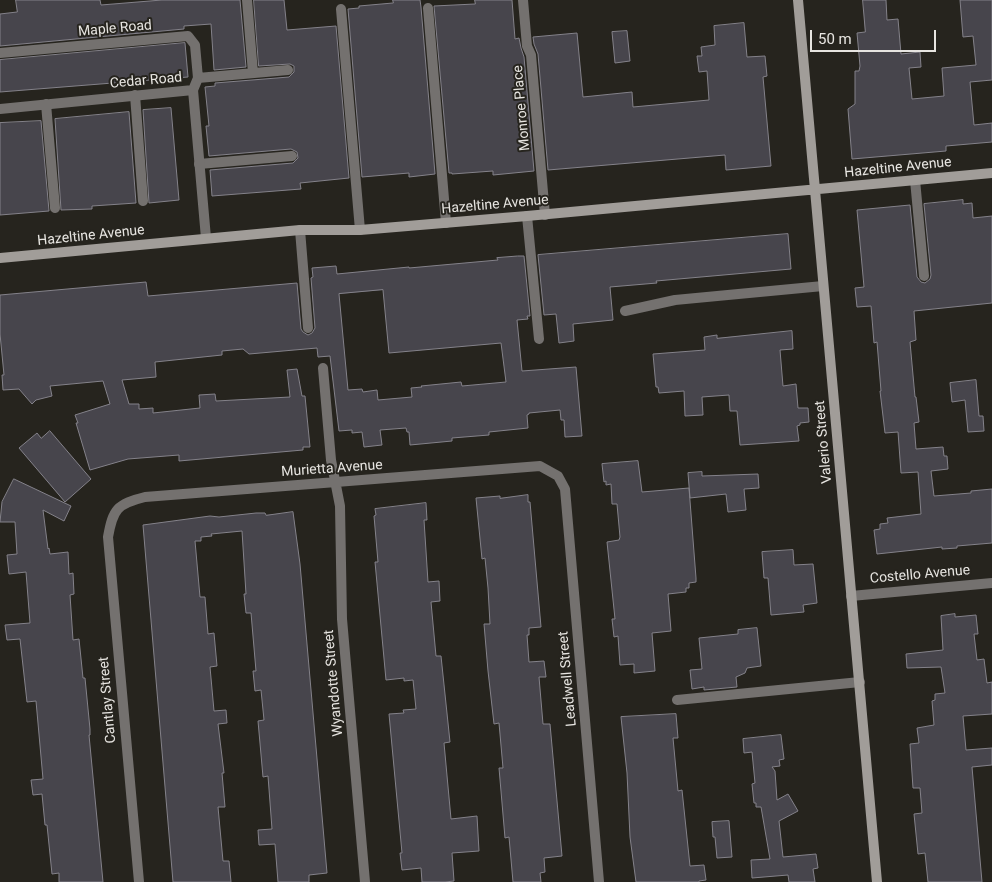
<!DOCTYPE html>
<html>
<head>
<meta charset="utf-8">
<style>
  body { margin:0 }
  #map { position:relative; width:992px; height:882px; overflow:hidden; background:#26241e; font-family:Roboto,sans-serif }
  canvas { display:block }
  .scale { position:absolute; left:810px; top:30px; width:126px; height:22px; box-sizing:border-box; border:2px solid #e7e5e1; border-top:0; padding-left:6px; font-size:15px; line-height:18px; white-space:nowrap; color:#e7e5e1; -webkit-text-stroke:4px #26241e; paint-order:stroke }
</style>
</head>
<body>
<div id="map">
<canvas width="992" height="882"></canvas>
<div class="scale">50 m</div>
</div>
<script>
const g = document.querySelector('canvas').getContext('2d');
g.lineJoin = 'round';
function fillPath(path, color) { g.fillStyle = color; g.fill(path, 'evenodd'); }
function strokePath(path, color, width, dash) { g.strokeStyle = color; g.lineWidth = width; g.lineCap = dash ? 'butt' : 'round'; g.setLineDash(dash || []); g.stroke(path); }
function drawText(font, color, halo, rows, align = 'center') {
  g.font = font + ' Roboto,sans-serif'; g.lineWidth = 4; g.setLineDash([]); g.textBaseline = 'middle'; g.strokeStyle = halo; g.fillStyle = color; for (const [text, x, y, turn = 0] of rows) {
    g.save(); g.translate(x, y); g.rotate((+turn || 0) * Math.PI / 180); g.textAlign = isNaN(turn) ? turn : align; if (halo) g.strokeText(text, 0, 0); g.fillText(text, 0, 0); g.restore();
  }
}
const building = new Path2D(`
  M16,0H100L101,5L162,0H240L246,67L214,70L211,24L184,26V29L0,46V14L17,12Z
  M254,0H284L287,30L336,26L349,178L300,183L301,189L212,196L210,170L293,163L298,158L297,152L291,149L209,156L206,126H209L205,87L215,86V83L289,77L294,72V66L290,64L259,66Z
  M393,0H420L421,7L435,174L409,177V173L362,177L348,9L359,8V6L393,3Z
  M475,0H512L515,39L519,38L521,48L524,57L534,171L493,175V171L452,174V173H449L434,6L475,4Z
  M863,0H886L887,20L898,19L901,54L920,52L921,67L909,68L912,99L944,96L942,68L976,65L973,36L963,37L960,0H992V80L970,82L974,125L992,123V142L946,146V151L852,159L848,109L855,104V71H859L860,66L857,33L865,32Z
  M744,23L747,57L765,56L767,76L763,77L771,166L726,170L725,155L548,170L538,54L534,44L533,37L577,33L583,97L632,92L633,107L709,100L707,71L699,72L697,56H702L701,47L715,45L714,26Z
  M627,31L630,61L615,63L612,32Z
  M185,43L188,77L0,92V60Z
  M171,108L179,200L149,203L143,110Z
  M129,112L136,203L92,206V209L61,210L55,119Z
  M41,121L49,211L0,215V123Z
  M963,200V204L972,203L973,218L992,216V303L914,311L916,340L910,342L915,397H916L919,422L914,423L916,449L943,447L944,456H947L948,469L931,471L934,496L971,493V491L992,489V543L957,546V548L942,549V547L877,554L874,530L880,529V524L888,523L887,518L921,514L918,472L901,473L898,432L885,433L880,391H881L877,342L874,343L871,306L857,307L855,288L864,287L857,210L910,205L917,277L921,282L925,283L930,279L931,275L924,204Z
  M788,234L791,269L656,281L657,283L610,287L613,320L573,324L574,341L559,343L556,314L544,315L538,255Z
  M518,256H524L530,316H527L528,319L517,320L522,371L576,367L582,436L565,437L564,420H561L560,410L529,413V414L527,415L528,428L489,432V435L452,438V441L410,445L409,432H407L406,428L380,430L382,445L364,447L362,432L352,433V430L339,431L330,356L318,357L317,348L249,354L243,349L222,351V355L155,362L156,377L122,380L129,404H139V409L153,408V413L200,408L199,395L215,394L216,401L290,397L287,370L297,369L302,396H305L310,447H303V450L179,461V455L128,459L90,470L76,423H78L75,415L110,404L103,381L50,386L52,396L36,400L32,404L19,389L3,390L2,375H4L0,334V295L146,282L148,296L297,283L301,329L303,332L308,335L312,333L315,328L311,278L313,277L312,268L336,266L337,274L409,267V268L498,260L497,258ZM383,290L389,353L501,343L506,382L462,386L461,382L421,386L422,387L411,388L412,397L378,400L377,390L363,392L362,389L348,390L339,294Z
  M792,331L793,349L780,350L783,386L796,384L798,408H808L809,422L800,423V425L797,426L799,441L740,445L737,411H730L729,395L702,397L703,415L685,416L684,391L659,393L658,387H656L653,354L705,350L704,337L717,335V338Z
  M976,380L979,416H983L984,431L968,432L965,400L952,402L950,383Z
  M50,431L91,479L65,502L19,448L37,433L41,438Z
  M638,461L642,492L689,488L696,578V582L689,583V588H686V592L668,594L671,631L652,633L655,671L634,673V664L620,665L618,636L614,637L612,619H615L607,542L619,540L620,537L617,504H612L611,484L606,485V481L604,482L602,464Z
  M702,472V476L758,474L759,488L744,489L746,510L728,512L726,494L690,498L688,473Z
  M14,479L71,506L64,521L43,510L48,549L49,548L50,554L68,552L69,574L73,573L74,594L70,595L73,640L79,639L83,678H85L90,729V735H89L103,882H59V873L52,874L47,825H45L42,794L33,795L31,780L43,779L36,701L27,702L20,639L7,640L5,625L30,623L26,572L9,574L7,555L17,554L15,522H0L2,502Z
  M528,495V502H530L541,627L529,628V635H527L529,662L544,661L546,677H539L543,724H550L562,856L544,858L545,872L540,873L541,882H513L509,837L505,838L499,768H503L499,723L494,724L488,671L484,624H490L488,588L485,558L482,559L476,498L500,496V498Z
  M426,503L427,520H424L428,582L439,581L440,601L431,602L436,656H441L450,742L444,743L451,819L477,816L479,851L452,853L454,881L445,882H422L421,868L402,870L400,853H402L389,714L404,713L403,710L416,709L413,680L404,681V678L386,680L375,562H378L374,516L376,515L375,509Z
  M293,512L300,564L327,873L309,875V882H278L275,844L259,845L258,830L272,829L268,776L263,777L258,721L264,720L261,690L255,691L253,671H256L251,613H246L244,594H246L242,531L211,534L212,536L201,537V541H195L200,597H205L208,634L214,633L217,666L210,667L214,711L226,710L227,723L218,724L224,773H222L225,807H218L223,861H229L231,882H173L143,525L210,516L219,517L256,513H265L266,515Z
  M793,550L794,565L813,564L817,603L803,605L804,612L771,615L768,578H764L762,552Z
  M955,614V617L976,615L978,634H974L977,660L984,659L987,683L992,682V714L963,716L966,750L992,748V765L972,767L982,882H928L925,853L918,854L914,814L922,813L920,788H913L910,744L919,743L917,728L934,725L932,701L935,700V694L945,693L941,667L907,668L906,654L943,650L941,616Z
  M757,628L761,666L747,668L745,673L736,677L737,687L704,690V687L692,689L690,670L702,669L699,638L738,634V630Z
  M676,714L678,738H673L678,791L682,790L690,866L704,865L706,880L699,881V882H636L630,837L627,773L621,717Z
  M781,735L784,759L779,760L780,766L772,767L775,771L777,800L788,794L798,811L779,821L783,857L816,854L818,868L813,869L815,882H789L788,875L752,878L751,860L770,859L761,807H756V803H754L752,784L755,783L752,752L744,753L743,739Z
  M729,821L732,857L717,858L715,837H713L712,822Z`);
const lane = new Path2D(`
  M523,0L527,46L531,55L545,215
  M428,8L446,223
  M341,9L360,230
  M199,164L292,156
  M915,180L924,276
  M527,216L539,339
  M300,230L308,328
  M625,311L675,300L823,286
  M677,700L860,682`);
const street = new Path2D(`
  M247,0L253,73
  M0,53L188,36L195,45L198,78
  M193,90L206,238
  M135,95L143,201
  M46,104L55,208
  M0,109L193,90L198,78L288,70
  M323,368L331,460L340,506L342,619L365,882
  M851,596L992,583
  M139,882L108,537C113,509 117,504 145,497L540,466L558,476L565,489L599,882`);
const secondary = new Path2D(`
  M798,0L877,882
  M0,258L300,230H360L527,216L992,173`);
const streetNames = [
  ["Maple Road",115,29,-5],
  ["Cedar Road",146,81,-5],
  ["Monroe Place",522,108,-95],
  ["Hazeltine Avenue",898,168,-6],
  ["Hazeltine Avenue",495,205,-5],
  ["Hazeltine Avenue",91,236,-6],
  ["Valerio Street",824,442,-95],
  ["Murietta Avenue",332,469,-4],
  ["Costello Avenue",920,575,-5],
  ["Leadwell Street",568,679,-95],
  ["Wyandotte Street",334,683,-95],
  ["Cantlay Street",108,700,-95]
];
fillPath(building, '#47454c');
strokePath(building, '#84828a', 1);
strokePath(lane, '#74716f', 10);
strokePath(street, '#74716f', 10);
strokePath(secondary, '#a19d99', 10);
drawText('14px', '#e7e5e1', '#26241e', streetNames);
</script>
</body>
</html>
